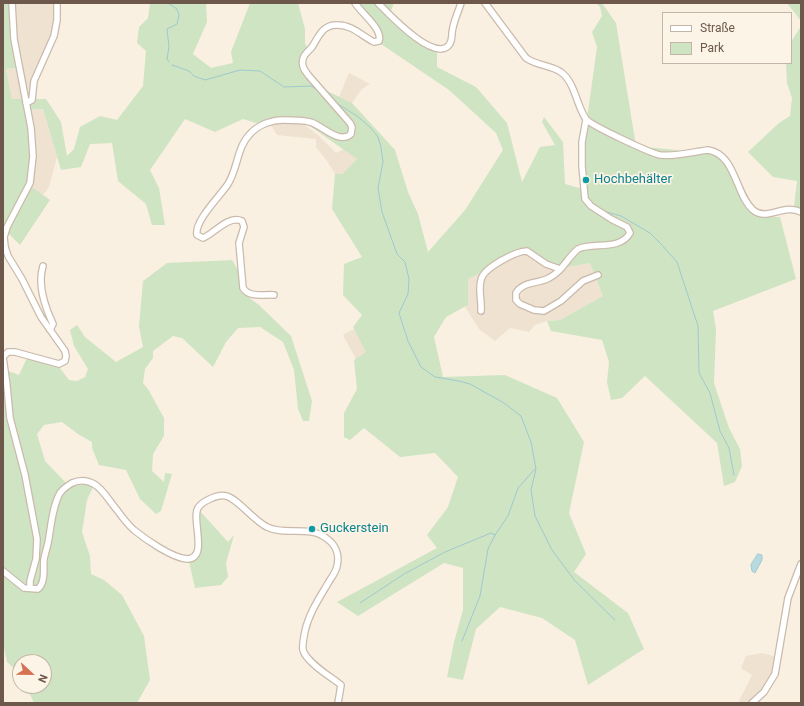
<!DOCTYPE html>
<html>
<head>
<meta charset="utf-8">
<style>
  body { margin:0 }
  #map { position:relative; width:804px; height:706px; overflow:hidden; background:#f9f0e1; font-family:Roboto,sans-serif }
  canvas { display:block }
  .frame { position:absolute; inset:0; border:4px solid #6d584b; pointer-events:none }
  .legend { position:absolute; left:662px; top:12px; width:130px; height:52px; box-sizing:border-box; background:#fcf4e6; border:1px solid #c3b6a8; margin:0; padding:5px 7px; list-style:none; font-size:12px; color:#6d584b }
  .legend li { display:flex; align-items:center; gap:8px; height:20px }
  .legend b { width:20px; border:1px solid #c3b6a8 }
  .north { position:absolute; left:12px; top:654px; width:40px; height:40px; box-sizing:border-box; background:#fcf4e6; border:1px solid #c3b6a8; border-radius:50%; rotate:112deg; font-size:11px; font-weight:700; line-height:16px; text-align:center; color:#6d584b }
  .north::after { content:''; display:block; margin:auto; width:14px; height:18px; background:#d57253; clip-path:polygon(50% 0,100% 100%,50% 72%,0 100%) }
</style>
</head>
<body>
<div id="map">
<canvas width="804" height="706"></canvas>
<div class="frame"></div>
<ul class="legend">
<li><b style="height:5px;background:#fff"></b>Straße</li>
<li><b style="height:11px;background:#cfe4c2"></b>Park</li>
</ul>
<div class="north">N</div>
</div>
<script>
const g = document.querySelector('canvas').getContext('2d');
g.lineJoin = 'round';
function fillPath(path, color) { g.fillStyle = color; g.fill(path, 'evenodd'); }
function strokePath(path, color, width, dash) { g.strokeStyle = color; g.lineWidth = width; g.lineCap = dash ? 'butt' : 'round'; g.setLineDash(dash || []); g.stroke(path); }
function drawText(font, color, halo, rows, align = 'center') {
  g.font = font + ' Roboto,sans-serif'; g.lineWidth = 3.5; g.setLineDash([]); g.textBaseline = 'middle'; g.strokeStyle = halo; g.fillStyle = color; for (const [text, x, y, turn = 0] of rows) {
    g.save(); g.translate(x, y); g.rotate((+turn || 0) * Math.PI / 180); g.textAlign = isNaN(turn) ? turn : align; if (halo) g.strokeText(text, 0, 0); g.fillText(text, 0, 0); g.restore();
  }
}
const residential = new Path2D(`
  M12,3H56V23L29,99H12L6,69L16,68L12,38Z
  M349,73L370,84L362,89L352,103L339,97Z
  M43,109L57,157L49,187L43,195L32,187V179L36,153L29,110Z
  M279,121L303,124L318,135L336,153L344,149L357,159L342,174H335L327,161L316,147V139L277,135L270,124Z
  M523,253L568,267L590,263L603,296L560,320L547,321L535,325L529,332L510,328L495,341L479,329L465,307L468,305V279Z
  M354,329L367,353L356,359L343,335Z
  M762,653L777,657L773,673L763,691L749,703H740L739,701L752,675L741,668L746,656Z`);
const green = new Path2D(`
  M3,3H12V38L16,68L6,69L12,99H46L61,122L67,156L74,149L80,127L100,116L117,120L143,86L146,51L137,43L139,27L148,18L150,3H206L207,22L193,54L211,68L233,63L231,52L250,3H298L305,29V44L308,48L301,60L315,85L352,103L395,150L408,192L418,214L428,252L465,210L503,150L496,133L449,90L381,44L382,32L360,7L358,3H394L390,13L437,51V67L476,87L507,123L522,182L540,147L555,145L542,122L544,117L563,142L565,184L579,188L588,182L589,177H584L587,119L597,47L592,32L602,16L600,7L596,3H602L616,23L636,146L716,154L728,164L742,199L752,212L765,217H780L796,279L713,311L716,329L714,383L729,428L740,449L742,466L735,482L724,486L717,443L645,376L622,398L611,400L607,382L609,362L602,340L551,331L547,321L560,320L603,296L590,263L568,267L523,253L468,279V305L446,317L434,337L443,377L505,375L557,398L584,442L569,513L586,554L574,572L628,613L644,649L588,685L575,640L542,618L500,607L476,629L463,680L447,677L454,642L463,610V568L444,563L358,616L337,602L437,548L427,535L448,507L458,477L435,453L400,457L364,428L350,440L344,437V413L357,389L354,360L366,352L353,327L362,315L343,295L344,264L362,257L332,209L335,174H342L357,159L300,119L279,118L256,123L243,119L215,132L185,119L150,170L159,188L165,225H152L146,204L118,181L112,143L90,144L81,167L61,170L43,109L26,110L32,187L50,200L20,245L3,228Z
  M787,3H801V21Z
  M801,26V209L794,206L797,181L773,177L748,152L779,123L790,116L792,98L787,83L786,63H791V42Z
  M232,260L238,270L240,291L259,305L291,336L312,401L309,421H303L298,409L294,370L283,342L260,327L238,328L226,342L213,367L182,338L173,336L153,351V358L145,369L143,383L148,389L164,418V436L153,454L152,471L164,482L165,473L172,474L161,511L156,514L140,499L126,470L99,465L92,448V442L78,434L62,422L44,425L37,434L45,461L70,487L87,484L94,485L87,500L82,532L90,556L91,574L104,580L122,595L144,636L150,680L137,703H34L26,686H44V662H20V674L7,662L3,643V369L19,375L27,358L59,367L69,380L77,381L85,377L88,369L74,346L70,330L77,325L85,337L116,362L143,347L139,326L143,281L167,263Z
  M199,510L228,542L234,535L226,563L228,577L221,585L195,588L189,562L197,556Z`);
const water = new Path2D(`
  M758,554L762,555V560L755,573L752,571L751,565Z`);
const stream = new Path2D(`
  M168,3L177,9L179,15L177,24L167,29L169,47L167,59L169,62
  M172,65L189,71L194,76L205,80L240,70L260,71L284,87L311,86L319,91
  M335,102L357,116L370,127L378,137L381,147L383,162L378,188L382,212L397,254L405,262L409,279L408,294L399,313L408,341L421,367L435,377L459,381L470,384L504,403L521,416L531,442L536,469L531,490L535,516L552,550L575,581L615,620
  M603,211L621,216L650,233L661,244L677,262L698,326L699,373L710,393L720,431L729,448L734,475
  M360,603L404,574L445,552L491,533L495,535
  M462,641L480,596L488,549L495,535L508,516L518,488L535,469`);
const minor = new Path2D(`
  M12,3L14,39L31,128L33,156L30,183L7,227L4,237L5,247L8,256L22,279L41,317L65,351L66,356L65,361L59,364L15,352H8L3,357L7,386L10,418L25,475L37,539L36,559L30,581V588
  M378,3C388,13 434,63 449,45C452,41 452,37 452,33C453,22 458,13 461,3
  M485,3L526,58C537,66 552,65 562,73C575,83 577,107 586,119C590,125 650,153 660,155C675,157 692,152 708,150C736,154 735,194 753,210C767,222 783,203 801,212
  M26,103L32,100L34,81L54,36L57,20V3
  M586,120L582,142V166L585,199L591,206L611,219L627,227L630,233C620,251 593,242 578,249C567,258 562,272 549,278C538,284 523,281 516,293V300L520,304L534,310L544,311L561,301L583,281L598,275
  M43,266C37,285 45,307 53,324L50,330
  M274,295C263,294 249,298 243,288L239,243L244,227L242,221C228,215 215,233 203,238L197,235C194,221 221,195 228,184C238,168 237,147 250,134C258,125 271,120 283,120C290,120 303,120 310,122C322,125 339,145 351,134L352,127L350,123L309,76C305,71 301,66 303,59C304,54 309,51 312,47C319,36 323,24 338,25C352,25 362,36 374,42L379,41C383,29 361,13 355,3
  M481,311C482,301 478,290 481,280C483,268 516,251 527,251L546,264L560,269
  M3,571L24,588L38,589C46,582 43,568 44,559C45,553 47,548 48,543C51,528 52,507 60,493C63,489 67,486 72,483C79,480 87,480 94,484C103,489 110,502 117,510C122,517 127,524 134,530C145,539 172,558 187,559C209,559 191,519 198,508C202,501 218,494 226,496C237,498 254,521 267,527C285,536 309,525 326,538C335,544 340,554 337,566C336,573 330,579 327,585C318,600 309,614 305,631C304,637 302,645 303,650C306,662 331,677 341,685L338,703
  M752,703L764,692L775,674L788,598L801,564`);
const markers = [
  [586,180,4,"#0f9aa8"],
  [312,529,4,"#0f9aa8"]
];
const cultureNames = [
  ["Hochbehälter",594,180],
  ["Guckerstein",320,529]
];
fillPath(residential, '#efe2d0');
fillPath(green, '#cfe4c2');
fillPath(water, '#b8d9df');
strokePath(water, '#a0c8d0', 1);
strokePath(stream, '#a0c8d0', 1);
strokePath(minor, '#cabaac', 8);
strokePath(minor, '#fff', 5.5);
for (const [x, y, r, color] of markers) { const dot = new Path2D(); dot.arc(x, y, r, 0, 2 * Math.PI); g.fillStyle = color; g.fill(dot); strokePath(dot, '#fcf4e6', 1.5); }
drawText('13px', '#0d838f', '#fcf4e6', cultureNames, 'left');
</script>
</body>
</html>
